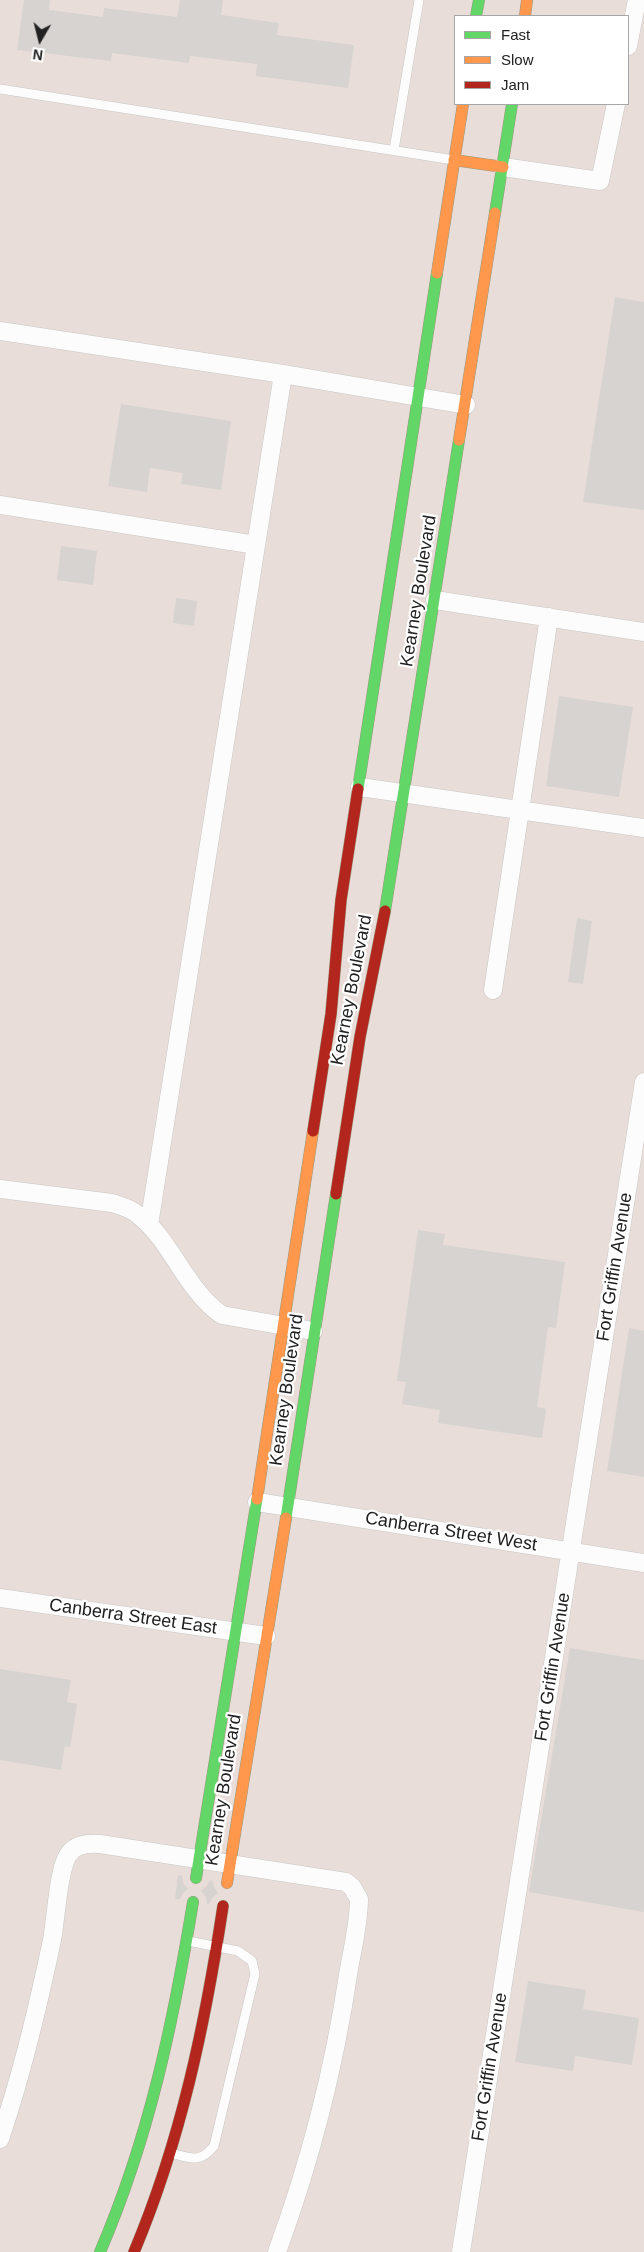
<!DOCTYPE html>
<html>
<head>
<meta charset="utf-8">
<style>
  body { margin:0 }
  #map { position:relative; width:644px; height:2252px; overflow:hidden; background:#efece9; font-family:Arial,sans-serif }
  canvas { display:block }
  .legend { position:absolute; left:454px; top:15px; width:175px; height:90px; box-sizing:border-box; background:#fff; border:1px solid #a6a6a6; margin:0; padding:6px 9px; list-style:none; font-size:15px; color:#212121 }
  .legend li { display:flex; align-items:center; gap:10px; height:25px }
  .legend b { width:25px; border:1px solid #a6a6a6 }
  .north { position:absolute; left:15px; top:15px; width:50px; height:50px; -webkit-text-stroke:4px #fff; paint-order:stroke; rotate:188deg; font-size:14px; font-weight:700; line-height:20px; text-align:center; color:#212121 }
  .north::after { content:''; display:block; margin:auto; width:18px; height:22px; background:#212121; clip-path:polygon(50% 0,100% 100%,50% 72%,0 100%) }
</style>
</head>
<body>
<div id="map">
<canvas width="644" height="2252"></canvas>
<ul class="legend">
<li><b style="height:6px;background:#63d668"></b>Fast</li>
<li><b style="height:6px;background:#ff974d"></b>Slow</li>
<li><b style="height:6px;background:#b3261e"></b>Jam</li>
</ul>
<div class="north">N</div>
</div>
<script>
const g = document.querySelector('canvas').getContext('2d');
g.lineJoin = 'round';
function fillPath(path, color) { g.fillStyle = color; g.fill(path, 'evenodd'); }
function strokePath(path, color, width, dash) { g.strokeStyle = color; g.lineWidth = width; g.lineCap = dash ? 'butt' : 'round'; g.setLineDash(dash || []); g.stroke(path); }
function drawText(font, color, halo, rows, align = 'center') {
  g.font = font + ' Arial,sans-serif'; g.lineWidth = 4.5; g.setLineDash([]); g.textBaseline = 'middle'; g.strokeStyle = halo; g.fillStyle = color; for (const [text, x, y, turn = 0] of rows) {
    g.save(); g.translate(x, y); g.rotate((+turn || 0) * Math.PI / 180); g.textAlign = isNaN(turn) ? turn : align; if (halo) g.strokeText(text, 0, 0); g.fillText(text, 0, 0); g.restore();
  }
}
const military = new Path2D(`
  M0,0H644V2252H0ZM455,16H628V104H455Z`);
const building = new Path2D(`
  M24,0H50L49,10L103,17L104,8L177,17L180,0H223L221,15L279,23L277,35L354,45L348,88L256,76L257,64L190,56L189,63L112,53L111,61L17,50Z
  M615,297L644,302V510L583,502Z
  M121,404L231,421L221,490L181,484L183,473L150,468L147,492L108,486Z
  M61,546L97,551L93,585L57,580Z
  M176,598L197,601L194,626L173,623Z
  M559,696L633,707L619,797L546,786Z
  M577,918L592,921L583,984L568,982Z
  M418,1230L445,1234L443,1245L565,1262L556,1328L548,1327L537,1407L546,1409L542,1438L438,1423L440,1410L402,1404L406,1382L397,1381Z
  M629,1328L644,1331V1477L607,1471Z
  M570,1648L644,1660V1912L529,1892Z
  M0,1669L71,1680L67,1702L77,1704L70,1747L65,1746L61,1770L0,1760Z
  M178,1875L182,1876L183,1883L188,1889L183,1893L180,1899H175Z
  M210,1880L213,1881L214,1887L218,1893L213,1897L209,1904H207L206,1897L201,1891L206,1887Z
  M528,1981L586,1990L583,2009L639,2018L632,2065L575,2056L573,2071L515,2062Z`);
const lane = new Path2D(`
  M0,89L454,160
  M394,150L419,0
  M171,2153C190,2158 200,2164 214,2146L255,1974L252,1961L238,1951L188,1941`);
const street = new Path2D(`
  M628,46L637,0
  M503,167L600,181L616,104
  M0,331L283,374L466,405
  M0,505L256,545
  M435,600L644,632
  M360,787L644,828
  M493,990L549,617
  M0,1189L112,1203C121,1206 130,1208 137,1214C171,1239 186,1291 222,1315L313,1331
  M149,1225L283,374
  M257,1502L644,1563
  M0,1598L266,1636
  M0,2139C22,2074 38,2007 52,1940C56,1919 58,1873 67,1857C73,1844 87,1843 100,1844L346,1882L352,1887L359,1899C359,1924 352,1950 348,1975C334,2069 310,2162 277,2252
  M461,2252L644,1082`);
const fast = new Path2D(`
  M476,16L479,0
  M495,213L512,104
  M358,789L437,273
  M385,911L459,440
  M286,1518L336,1194
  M196,1878L257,1499
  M100,2252C149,2138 173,2024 193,1902`);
const slow = new Path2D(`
  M525,16L527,0
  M454,160L503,167
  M437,273L463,104
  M459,440L495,213
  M257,1499L313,1131
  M227,1883L286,1518`);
const jam = new Path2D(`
  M313,1131L331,1014L341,900L358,789
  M336,1194L360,1037L385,911
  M134,2252C181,2140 205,2025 223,1906`);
const streetNames = [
  ["Kearney Boulevard",419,591,-81],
  ["Kearney Boulevard",352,990,-79],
  ["Fort Griffin Avenue",615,1267,-81],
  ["Kearney Boulevard",287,1390,-82],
  ["Canberra Street West",451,1532,9],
  ["Canberra Street East",133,1617,8],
  ["Fort Griffin Avenue",553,1667,-81],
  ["Kearney Boulevard",224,1790,-81],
  ["Fort Griffin Avenue",490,2067,-81]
];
fillPath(military, '#e9ddd9');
fillPath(building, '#d6d3d0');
strokePath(lane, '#c8c7c5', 10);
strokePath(street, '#c8c7c5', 19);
strokePath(fast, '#9a9a80', 12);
strokePath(slow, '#9a9a80', 12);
strokePath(jam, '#9a9a80', 12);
strokePath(lane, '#fdfcfc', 9);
strokePath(street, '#fdfcfc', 18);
strokePath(fast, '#63d668', 11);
strokePath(slow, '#ff974d', 11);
strokePath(jam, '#b3261e', 11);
drawText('18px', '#212121', '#fff', streetNames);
</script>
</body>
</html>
